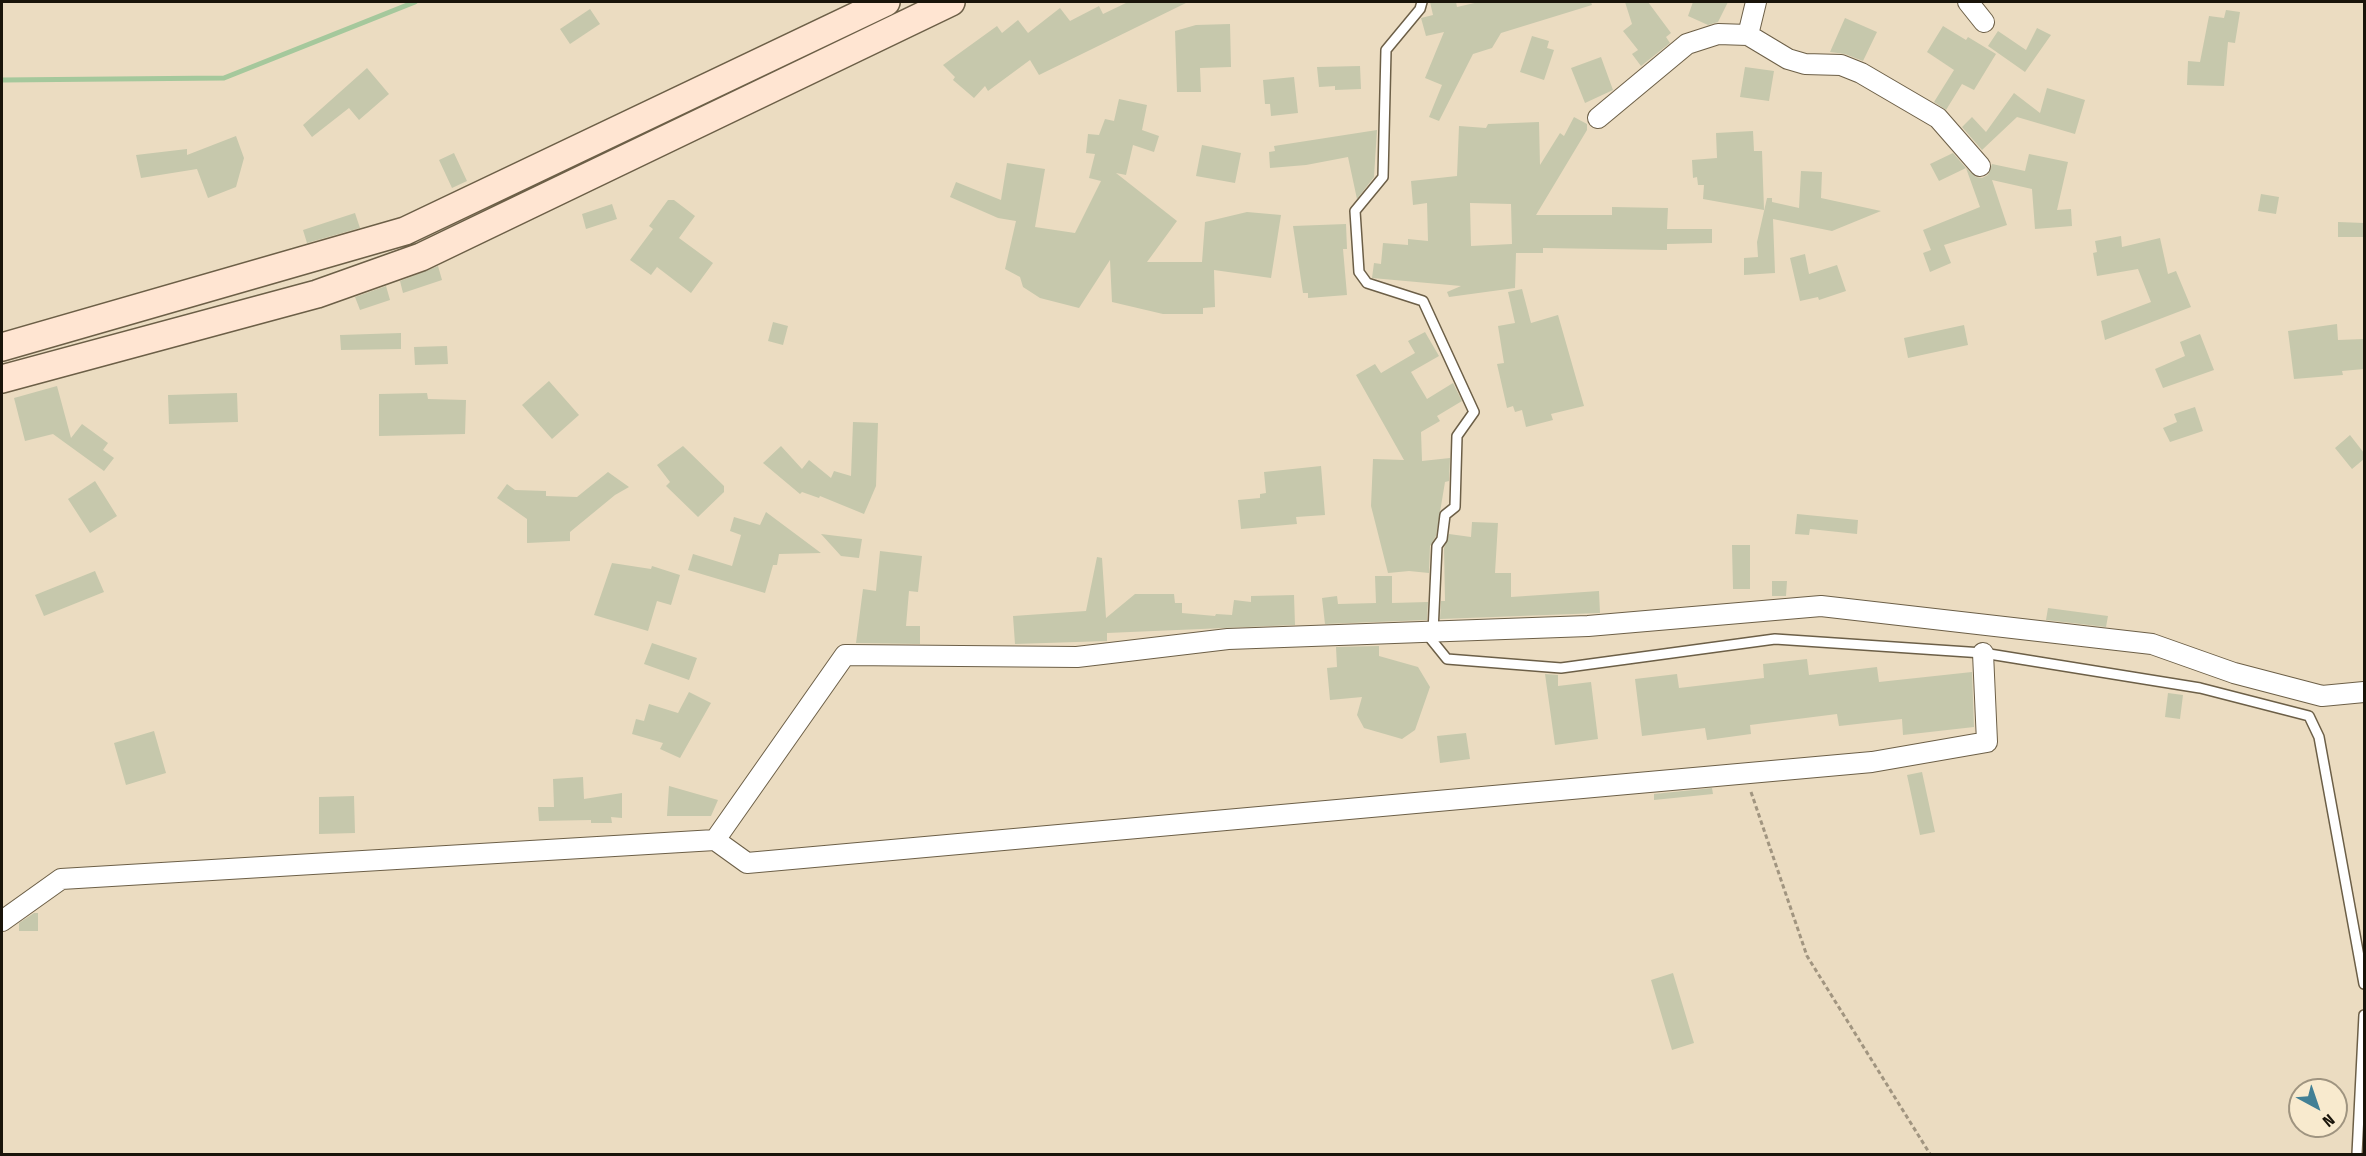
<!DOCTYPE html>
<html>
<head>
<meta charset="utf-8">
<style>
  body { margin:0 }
  #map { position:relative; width:2366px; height:1156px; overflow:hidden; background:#ebdcc1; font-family:"Fira Sans Condensed",sans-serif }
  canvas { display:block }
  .frame { position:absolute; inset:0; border:3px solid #19140a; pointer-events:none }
  .north { position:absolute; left:2288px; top:1078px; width:60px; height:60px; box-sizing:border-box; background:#f8eace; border:2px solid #9f9480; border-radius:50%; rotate:140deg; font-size:16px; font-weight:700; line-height:24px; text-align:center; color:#19140a }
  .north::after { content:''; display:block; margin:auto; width:21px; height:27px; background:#428095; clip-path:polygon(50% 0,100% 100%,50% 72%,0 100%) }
</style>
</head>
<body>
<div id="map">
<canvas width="2366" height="1156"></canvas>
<div class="frame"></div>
<div class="north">N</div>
</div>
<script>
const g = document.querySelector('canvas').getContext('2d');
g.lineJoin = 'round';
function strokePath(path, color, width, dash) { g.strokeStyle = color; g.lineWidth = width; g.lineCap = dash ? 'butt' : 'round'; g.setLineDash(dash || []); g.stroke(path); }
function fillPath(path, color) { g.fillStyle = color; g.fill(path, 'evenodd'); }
const stream = new Path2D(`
  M2,80L224,78L415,2`);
const building = new Path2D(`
  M1128,2H1188L1039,75L1030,60L988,91L985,86L974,98L953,80L955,77L943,65L997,26L1002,33L1018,20L1028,33L1060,8L1070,21L1099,6L1103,14Z
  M1430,2H1456L1457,7L1479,2H1591L1592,5L1501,33L1492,48L1473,54L1439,121L1429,117L1442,85L1425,78L1444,32L1426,36L1421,18L1433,15Z
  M1625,2H1648L1671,33L1666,37L1670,43L1641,66L1632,54L1638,50L1623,31L1632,24Z
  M1693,2H1728L1718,22L1708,25L1688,16Z
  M590,9L600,24L570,44L560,29Z
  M2226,10L2240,12L2235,43L2228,42L2224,86L2187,85L2188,61L2200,62L2209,16L2224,18Z
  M1845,18L1877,32L1863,61L1845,54L1830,52Z
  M1230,24L1231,67L1200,68L1201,92H1177L1175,31L1196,25Z
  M1943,26L1966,40L1968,37L1996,54L1974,90L1962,84L1946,110L1934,102L1954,70L1927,52Z
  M2037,28L2051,35L2025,72L1988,46L1998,31L2026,50Z
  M1532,36L1549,41L1547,48L1554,50L1544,80L1520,72Z
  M1601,57L1613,90L1585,103L1571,68Z
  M1360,66L1361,89L1335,90V86L1319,87L1317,67Z
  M1745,67L1774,71L1769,101L1740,97Z
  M367,68L389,94L359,120L349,108L312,137L303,125Z
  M1294,77L1298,113L1271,116L1270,104H1265L1263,80Z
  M2047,88L2085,100L2075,134L2017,117L1982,150L1962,127L1972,117L1986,132L2014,93L2040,113Z
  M1119,99L1147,105L1142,130L1159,136L1154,152L1133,145L1126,175L1116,173L1177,221L1147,262H1202L1205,222L1247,212L1281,215L1271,278L1214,270L1215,307L1203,308V314H1163L1112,302L1110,260L1079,308L1040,298L1023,287L1020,277L1005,269L1016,221L998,218L950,197L956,182L1001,200L1007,163L1045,169L1035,227L1075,233L1101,181L1089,178L1095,154L1086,153L1088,134L1099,135L1105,119L1114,121Z
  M1574,117L1587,124V130L1536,215H1612V207L1668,208L1667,229H1712V243L1667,244V250L1543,248V253H1516L1515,288L1449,297L1447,292L1461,286L1372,278L1374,263L1381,264L1383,243L1408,245V239L1428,241L1427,203L1413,205L1411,181L1457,176L1459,126L1486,128L1488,124L1539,122L1540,165L1560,133L1564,136ZM1470,203L1511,204L1512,244L1471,246Z
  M1377,130L1374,177L1357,199L1348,157L1306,165L1270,168L1269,152L1275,151L1274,146Z
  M1753,131L1754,151H1762L1764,210L1703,199L1704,185H1698L1697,177L1693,178L1692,160L1717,158L1716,133Z
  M236,136L244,158L236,187L208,198L197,169L141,178L136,155L187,149V155Z
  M1202,145L1241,153L1235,183L1196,176Z
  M454,153L467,181L452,188L439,160Z
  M1953,153L1966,168L1939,181L1930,164Z
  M2029,154L2068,162L2057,210L2071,209L2072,226L2035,229L2032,189L1992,180L2007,225L1944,245L1951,263L1930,272L1923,253L1931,250L1923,230L1980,207L1966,168L1976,177L1982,178L1988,175L1992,164L2025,171Z
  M1801,171L1822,172L1821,198L1881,211L1832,231L1773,219L1775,273L1744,275V258L1758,257L1757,242L1767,198H1772V202L1799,208Z
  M2261,194L2279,197L2276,214L2258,211Z
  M668,200H674L695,216L679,238L713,263L691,293L657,267L651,275L630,260L653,229L649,226Z
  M612,204L617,219L586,229L582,214Z
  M355,213L360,228L307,243L303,230Z
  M2338,222L2364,223V237H2338Z
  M1346,224L1347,249H1343L1347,295L1308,298V293H1303L1293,226Z
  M2121,236L2122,247L2160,238L2168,274L2176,271L2191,307L2105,340L2101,321L2151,302L2138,269L2097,276L2093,253L2097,252L2095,241Z
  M1805,254L1809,274L1837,265L1846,291L1819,300L1818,297L1800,301L1790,258Z
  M438,266L442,280L403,293L400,281Z
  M386,286L390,300L360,310L355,297Z
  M1522,289L1531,323L1558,315L1584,406L1551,414L1553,420L1526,427L1522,410L1515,412L1513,406L1507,408L1497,364L1504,363L1498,326L1515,323L1508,292Z
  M773,322L788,326L783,345L768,341Z
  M2337,324L2338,340L2364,339V369L2342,371L2343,375L2294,379L2288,331Z
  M1964,325L1968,345L1908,358L1904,338Z
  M1425,332L1439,356L1411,372L1427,399L1453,383L1462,401L1437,416L1440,421L1421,432L1422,461L1450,458L1449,481L1445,482L1436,536L1430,546L1429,573L1409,571L1388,573L1371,506L1373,459L1404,460L1356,375L1375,364L1381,373L1415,353L1408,341Z
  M401,333V349L341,350L340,335Z
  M2200,334L2214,370L2163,388L2155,369L2185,356L2180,342Z
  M447,346L448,364L415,365L414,347Z
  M549,381L579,415L552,439L522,405Z
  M57,386L71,438L82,424L108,443L103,450L114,458L104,471L53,434L25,441L14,398Z
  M237,393L238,422L169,424L168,395Z
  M427,393L428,399L466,400L465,434L379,436V394Z
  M2195,407L2203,431L2170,442L2163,428L2177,422L2174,414Z
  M853,422L878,423L876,486L864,514L820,496L819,498L802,492L800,494L763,463L781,446L802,469L809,460L831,478L834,471L851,476Z
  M2350,435L2364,453V459L2352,469L2335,448Z
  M683,446L724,486V492L698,517L666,486L670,482L657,465Z
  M1321,466L1325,515L1296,517L1297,524L1241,529L1238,500L1260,498V494L1266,493L1264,472Z
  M608,472L629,487L615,495L570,532V541L527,543V519L497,498L507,484L515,490L546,491V496L577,497Z
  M95,481L117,516L90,533L68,499Z
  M766,512L821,553L779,554L777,565H773L765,593L688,570L693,554L732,566L741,535L730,531L734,517L760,525Z
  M1797,514L1858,520L1857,534L1810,529L1809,535L1795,534Z
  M1472,522L1498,523L1495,573H1511V597L1599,591L1600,613L1440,619L1441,601H1445L1444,548L1449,534L1471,537Z
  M821,534L862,539L859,558L841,556Z
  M1732,545H1750V589H1733Z
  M880,551L922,556L918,592L909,591L906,626H920V644L856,643L863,589L876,591Z
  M1097,557L1102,558L1106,618L1135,594H1174L1175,603H1182V613L1215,616L1216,614L1232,615L1234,600L1251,602V596L1294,595L1295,625L1107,633V641L1015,644L1013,616L1086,611Z
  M612,563L651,569L652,566L680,575L671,605L657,601L648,631L594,615Z
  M95,571L104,592L44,616L35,595Z
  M1375,576H1392V603L1428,602L1427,620L1325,624L1322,598L1337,596L1338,604L1376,603Z
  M1772,581H1787L1786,596H1772Z
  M2048,608L2108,616L2106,627L2046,620Z
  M652,643L697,658L689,680L644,664Z
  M1379,646V656L1418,667L1430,687L1415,730L1402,739L1364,728L1357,715L1362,697L1330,700L1327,668L1337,667L1336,647Z
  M1807,659L1809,675L1877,667L1879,682L1972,672L1974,727L1903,735L1902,719L1839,726L1837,714L1750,725L1751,734L1707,740L1705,728L1642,736L1635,679L1677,674L1679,688L1764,678L1763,664Z
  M1545,674L1558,675V686L1591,682L1598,739L1555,745Z
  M689,692L711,703L680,758L660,749L663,743L632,734L636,719L644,721L649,704L678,713Z
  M2168,693L2183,695L2180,719L2165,717Z
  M154,731L166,773L126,785L114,743Z
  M1466,733L1470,759L1440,763L1437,736Z
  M1922,772L1935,832L1920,835L1907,775Z
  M583,777L584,799L622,793V818L611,817L612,823H591V820L539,821L538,807H554L553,779Z
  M669,786L718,800L711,816H667Z
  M1712,788L1713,794L1654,800V794Z
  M354,796L355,833L319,834V797Z
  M34,913H38V931H19V923Z
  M1673,973L1694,1043L1672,1050L1651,980Z`);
const path = new Path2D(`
  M1751,792L1807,956L1930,1154`);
const lane = new Path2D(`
  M1422,2L1420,9L1386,50L1383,177L1355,211L1359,272L1367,283L1423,301L1474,412L1457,436L1455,507L1445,515L1442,539L1437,546L1433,632
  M1426,633L1447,659L1561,668L1775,639L1983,653L2200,688L2309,716L2319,737L2364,984
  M2357,1154L2364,1015`);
const street = new Path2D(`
  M1968,2L1984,22
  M1748,35L1756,2
  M1598,118L1687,44L1718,34L1748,35L1788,59L1805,64L1841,65L1861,73L1938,118L1980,166
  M715,840L747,863L1872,762L1987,742L1983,653
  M2,921L61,879L715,840L845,655L1077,657L1228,639L1588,626L1821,606L2152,644L2234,673L2322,696L2364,692`);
const secondary = new Path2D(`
  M2,347L405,231L886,2
  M2,379L317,294L421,257L951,2`);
strokePath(stream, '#a5c89c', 5);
fillPath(building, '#c6c8ac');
strokePath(lane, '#6c5f47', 12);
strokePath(street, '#6c5f47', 22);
strokePath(secondary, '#6c5f47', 30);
strokePath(path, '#a19580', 3, [4.5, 3]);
strokePath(lane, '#fff', 9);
strokePath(street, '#fff', 20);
strokePath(secondary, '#ffe5d2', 27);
</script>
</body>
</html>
